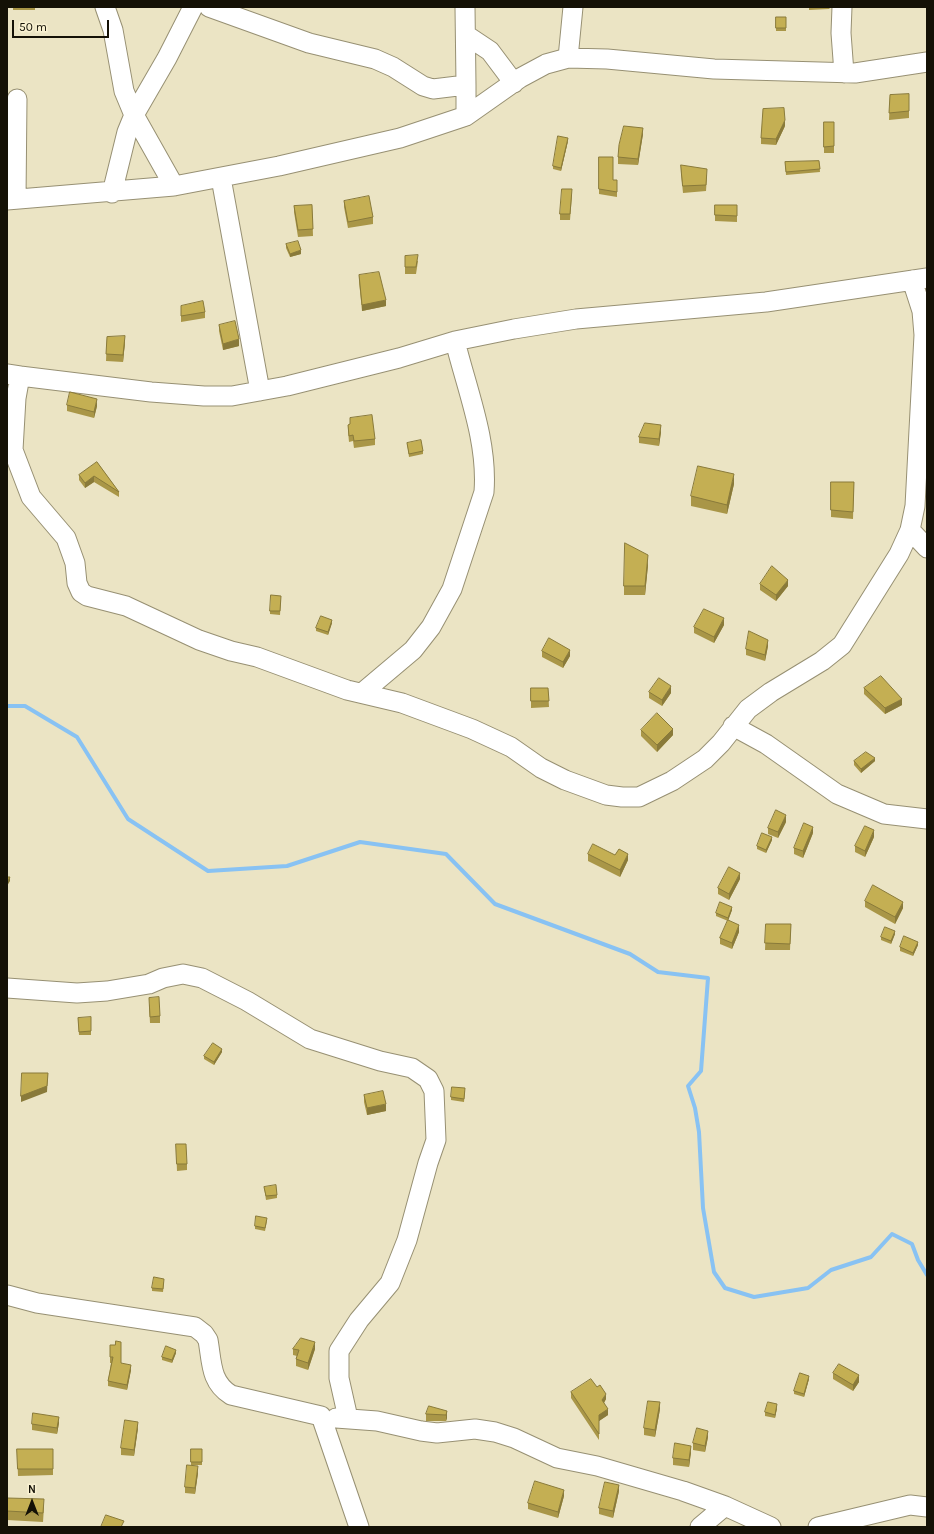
<!DOCTYPE html>
<html>
<head>
<meta charset="utf-8">
<style>
  body { margin:0 }
  #map { position:relative; width:934px; height:1534px; overflow:hidden; background:#ebe4c4; font-family:Karla,sans-serif }
  canvas { display:block }
  .frame { position:absolute; inset:0; border:8px solid #141106; pointer-events:none }
  .north { position:absolute; left:12px; top:1482px; width:40px; height:40px; -webkit-text-stroke:3px #f9f1d1; paint-order:stroke; rotate:0deg; font-size:11px; font-weight:700; line-height:16px; text-align:center; color:#141106 }
  .north::after { content:''; display:block; margin:auto; width:14px; height:18px; background:#141106; clip-path:polygon(50% 0,100% 100%,50% 72%,0 100%) }
  .scale { position:absolute; left:12px; top:20px; width:97px; height:18px; box-sizing:border-box; border:2px solid #141106; border-top:0; padding-left:5px; font-size:12px; line-height:14px; white-space:nowrap; color:#141106; -webkit-text-stroke:3px #f9f1d1; paint-order:stroke }
</style>
</head>
<body>
<div id="map">
<canvas width="934" height="1534"></canvas>
<div class="frame"></div>
<div class="north">N</div>
<div class="scale">50 m</div>
</div>
<script>
const g = document.querySelector('canvas').getContext('2d');
g.lineJoin = 'round';
function strokePath(path, color, width, dash) { g.strokeStyle = color; g.lineWidth = width; g.lineCap = dash ? 'butt' : 'round'; g.setLineDash(dash || []); g.stroke(path); }
function fillPath(path, color) { g.fillStyle = color; g.fill(path, 'evenodd'); }
const stream = new Path2D(`
  M7,706H25L77,737L128,819L208,871L287,866L360,842L446,854L495,904L630,954L658,972L708,978L701,1071L688,1086L695,1108L699,1132L703,1208L714,1272L725,1288L754,1297L808,1288L831,1270L871,1257L892,1234L912,1244L918,1260L927,1275`);
const minor = new Path2D(`
  M105,7L113,30L124,91L134,115L174,186
  M209,7L309,43L375,59L393,67L423,86L433,89L466,85V116
  M465,7L466,85
  M842,7L841,33L844,73
  M466,35L490,51L514,83
  M568,58L573,7
  M221,178L260,391
  M112,193L127,132L134,115L167,58L193,7
  M16,199L17,99
  M7,200L174,186L279,166L400,138L466,116L520,78L546,64L568,58L607,59L714,69L855,73L927,62
  M7,374L20,376L16,398L13,450L31,497L66,538L75,563L77,583L81,592L87,596L126,606L199,640L231,651L257,657L347,690L402,703L472,729L511,747L541,768L565,780L606,795L622,797H639L672,781L705,759L721,743L748,709L771,692L822,661L842,645L899,554L910,530L915,506L924,335L922,311L912,280
  M20,376L151,392L204,396H232L287,386L399,358L455,341L514,329L576,319L766,302L927,278
  M910,530L927,548
  M362,693L413,650L431,627L452,589L484,492C488,441 467,390 455,341
  M733,726L766,744L837,794L884,814L927,819
  M7,988L77,993L107,991L149,984L163,978L183,974L202,978L247,1001L310,1039L380,1061L412,1068L428,1079L434,1091L436,1140L428,1163L407,1240L390,1283L359,1320L339,1351V1378L348,1418
  M7,1295L37,1303L195,1327L204,1334L208,1340C212,1362 210,1382 231,1395L321,1416L359,1527
  M336,1418L377,1421L421,1431L437,1433L475,1429L495,1432L514,1438L557,1458L597,1466L683,1491L725,1506L771,1527
  M700,1527L725,1506
  M818,1527L910,1505L927,1507`);
const wall = new Path2D(`
  M13,7H35V10H13Z
  M809,7H831L829,9L809,10Z
  M776,17H786V31H776Z
  M909,94V118L889,120L890,95Z
  M824,122H834V153H824Z
  M785,126L776,145L761,144V138Z
  M643,134L638,165L618,164V157Z
  M568,141L561,171L553,169V166Z
  M599,157L613,180H617V197L599,194Z
  M819,161L820,172L786,175L785,162Z
  M681,165L707,175L706,191L683,193L681,172Z
  M572,195L570,220H560V214Z
  M344,201L373,217V224L348,228L344,207Z
  M312,205L313,236L298,237L294,212V206Z
  M715,205H737V222L715,221Z
  M286,244L301,254L290,257L286,248Z
  M405,256L418,261L416,274H405Z
  M359,275L386,306L362,311L359,281Z
  M181,306L205,312V318L181,322Z
  M219,325L239,346L223,350L219,331Z
  M107,337L125,342L123,362L106,361Z
  M67,405L97,406L94,418L67,411Z
  M350,418L375,439V445L354,448L353,441L349,442L348,431V425L350,424Z
  M661,432L659,446L639,443V437Z
  M407,443L423,451V454L409,457Z
  M97,462L119,492V497L94,482L85,488L79,480V475Z
  M831,482H854L853,519L831,517Z
  M734,484L727,514L691,506V496Z
  M648,565L645,595H624V586Z
  M760,584L788,586L776,601L760,590Z
  M281,599L280,615L270,614V611Z
  M332,623L328,635L316,631V628Z
  M724,625L714,643L694,633V627Z
  M768,646L765,661L746,655V649Z
  M542,651L570,656L563,668L542,657Z
  M531,688H548L549,707L531,708Z
  M864,688L902,705L885,714L864,694Z
  M649,692L671,693L662,706L649,698Z
  M641,730L673,735L657,752L641,736Z
  M854,761H875L861,773L854,765Z
  M786,822L778,838L768,834V828Z
  M813,833L803,858L794,854V848Z
  M874,837L865,857L855,852V846Z
  M772,840L766,853L757,849V846Z
  M588,854L615,855L628,860L620,877L588,861Z
  M740,879L729,900L718,894V888Z
  M865,901L903,908L895,924L865,907Z
  M732,910L728,920L739,932L732,949L720,944V938L728,921L716,916V913Z
  M766,924H791L790,950H765Z
  M895,934L891,944L881,940V937Z
  M918,945L913,956L900,951V947Z
  M149,1004L160,1016V1023H150Z
  M78,1018L91,1031V1035H79Z
  M222,1052L214,1065L204,1059V1056Z
  M465,1091L464,1102L451,1100V1097Z
  M364,1095L386,1111L367,1115L364,1102Z
  M176,1144L187,1164V1170L177,1171Z
  M264,1187L277,1195V1198L266,1200Z
  M267,1221L265,1231L255,1229V1226Z
  M164,1282L163,1292L152,1291V1288Z
  M110,1345L121,1363L131,1370L127,1390L108,1386V1381L111,1363H110Z
  M293,1349H315L308,1370L296,1366V1359L297,1356L293,1355Z
  M176,1353L172,1363L162,1360V1357Z
  M833,1373L859,1382L853,1391L833,1379Z
  M809,1379L804,1397L794,1394V1391Z
  M571,1392L606,1399L604,1403L608,1415L599,1421V1440L571,1398Z
  M777,1408L775,1418L765,1416V1412Z
  M660,1409L655,1437L644,1435V1428Z
  M447,1411V1418L446,1421H426V1414Z
  M59,1423L57,1434L32,1430V1424Z
  M138,1428L134,1456L121,1455V1448Z
  M708,1437L705,1452L693,1450V1443Z
  M17,1449H53V1475L18,1476Z
  M191,1449H202V1465H191Z
  M691,1452L689,1467L673,1465V1458Z
  M198,1473L195,1494L185,1493V1487Z
  M619,1491L613,1518L599,1514V1508Z
  M564,1496L558,1518L528,1509V1503Z
  M7,1498L44,1507L43,1522L7,1520Z`);
const shadedWall = new Path2D(`
  M785,120V126L776,145V139Z
  M643,128V134L638,165V159Z
  M568,138V141L561,171V168Z
  M301,250V254L290,257V254Z
  M386,300V306L362,311V305Z
  M125,336V342L123,362V355Z
  M239,339V346L223,350V344Z
  M97,399V406L94,418V412Z
  M661,425V432L659,446V439Z
  M734,474V484L727,514V505Z
  M94,476V482L85,488V483Z
  M648,555V565L645,595V586Z
  M788,580V586L776,601V595Z
  M724,618V625L714,643V637Z
  M332,620V623L328,635V632Z
  M768,640V646L765,661V655Z
  M570,650V656L563,668V662Z
  M671,686V693L662,706V700Z
  M902,699V705L885,714V708Z
  M673,729V735L657,752V745Z
  M875,758V761L861,773V769Z
  M786,815V822L778,838V832Z
  M813,827V833L803,858V851Z
  M874,830V837L865,857V851Z
  M772,837V840L766,853V850Z
  M628,854V860L620,877V870Z
  M740,873V879L729,900V894Z
  M10,877V881L7,886V883Z
  M903,902V908L895,924V917Z
  M732,907V910L728,921V918Z
  M739,925V932L732,949V943Z
  M895,931V934L891,944V941Z
  M918,942V945L913,956V953Z
  M222,1049V1052L214,1065V1062Z
  M48,1073L47,1092L21,1102V1096Z
  M386,1104V1111L367,1115V1108Z
  M315,1342V1349L308,1370V1363Z
  M176,1350V1353L172,1363V1360Z
  M131,1365V1370L127,1390V1385Z
  M859,1375V1382L853,1391V1385Z
  M809,1376V1379L804,1397V1394Z
  M606,1394V1399L602,1406V1400Z
  M660,1402V1409L655,1437V1430Z
  M777,1404V1408L775,1418V1415Z
  M608,1409V1415L599,1421V1440V1415Z
  M447,1411V1418L446,1421V1415Z
  M59,1417V1423L57,1434V1428Z
  M138,1422V1428L134,1456V1450Z
  M708,1431V1437L705,1452V1446Z
  M691,1446V1452L689,1467V1460Z
  M198,1466V1473L195,1494V1488Z
  M619,1485V1491L613,1518V1511Z
  M564,1490V1496L558,1518V1512Z`);
const building = new Path2D(`
  M776,17H786V28H776Z
  M909,94V111L889,113L890,95Z
  M784,108L785,120L776,139L761,138L763,109Z
  M824,122H834V146L824,147Z
  M624,126L643,128L638,159L618,157L619,145Z
  M558,136L568,138L561,168L553,166Z
  M599,157H613V180H617V192L599,189Z
  M819,161L820,169L786,172L785,162Z
  M681,165L707,169L706,185L683,186Z
  M562,189H572L570,214H560Z
  M369,196L373,217L348,222L344,201Z
  M312,205L313,229L298,230L294,206Z
  M715,205H737V216L715,215Z
  M298,241L301,250L290,254L286,244Z
  M418,255L416,267H405V256Z
  M379,272L386,300L362,305L359,275Z
  M203,301L205,312L181,316V306Z
  M235,321L239,339L223,344L219,325Z
  M125,336L123,355L106,354L107,337Z
  M70,392L97,399L94,412L67,405Z
  M372,415L375,439L354,441L353,435L349,436L348,425L350,424V418Z
  M645,423L661,425L659,439L639,437Z
  M421,440L423,451L409,454L407,443Z
  M97,462L119,492L94,476L85,483L79,475Z
  M698,466L734,474L727,505L691,496Z
  M831,482H854L853,512L831,510Z
  M625,543L648,555L645,586H624Z
  M772,566L788,580L776,595L760,584Z
  M271,595L281,596L280,611H270Z
  M704,609L724,618L714,637L694,627Z
  M321,616L332,620L328,632L316,628Z
  M749,631L768,640L765,655L746,649Z
  M549,638L570,650L563,662L542,651Z
  M881,676L902,699L885,708L864,688Z
  M659,678L671,686L662,700L649,692Z
  M531,688H548L549,701H531Z
  M657,713L673,729L657,745L641,730Z
  M866,752L875,758L861,769L854,761Z
  M776,810L786,815L778,832L768,828Z
  M804,823L813,827L803,851L794,848Z
  M865,826L874,830L865,851L855,846Z
  M762,833L772,837L766,850L757,846Z
  M593,844L615,855L619,849L628,854L620,870L588,854Z
  M729,867L740,873L729,894L718,888Z
  M7,877H10L7,883Z
  M873,885L903,902L895,917L865,901Z
  M720,902L732,907L728,918L716,913Z
  M728,920L739,925L732,943L720,938Z
  M766,924H791L790,944L765,943Z
  M885,927L895,931L891,941L881,937Z
  M904,936L918,942L913,953L900,947Z
  M159,997L160,1016L150,1017L149,998Z
  M91,1017V1031L79,1032L78,1018Z
  M213,1043L222,1049L214,1062L204,1056Z
  M22,1073H48L47,1086L21,1096Z
  M452,1087L465,1088L464,1099L451,1097Z
  M383,1091L386,1104L367,1108L364,1095Z
  M176,1144H186L187,1164H177Z
  M276,1185L277,1195L266,1196L264,1187Z
  M256,1216L267,1218L265,1228L255,1226Z
  M154,1277L164,1279L163,1289L152,1288Z
  M301,1338L315,1342L308,1363L296,1359L299,1350L293,1349Z
  M116,1341L121,1342V1363L131,1365L127,1385L108,1381L113,1357H110V1345H115Z
  M166,1346L176,1350L172,1360L162,1357Z
  M839,1364L859,1375L853,1385L833,1373Z
  M800,1373L809,1376L804,1394L794,1391Z
  M591,1379L597,1387L600,1385L606,1394L602,1400L608,1409L599,1415V1434L571,1392Z
  M648,1401L660,1402L655,1430L644,1428Z
  M768,1402L777,1404L775,1415L765,1412Z
  M429,1406L447,1411L446,1415L426,1414Z
  M33,1413L59,1417L57,1428L32,1424Z
  M125,1420L138,1422L134,1450L121,1448Z
  M697,1428L708,1431L705,1446L693,1443Z
  M675,1443L691,1446L689,1460L673,1458Z
  M17,1449H53V1469H18Z
  M191,1449H202V1462H191Z
  M187,1465L198,1466L195,1488L185,1487Z
  M535,1481L564,1490L558,1512L528,1503Z
  M605,1482L619,1485L613,1511L599,1508Z
  M7,1498L44,1499L43,1513L7,1511Z
  M106,1515L124,1521L121,1527H101Z`);
strokePath(stream, '#88c2f3', 4);
strokePath(minor, '#979073', 21);
strokePath(minor, '#fff', 19);
fillPath(wall, '#a99647');
fillPath(shadedWall, '#897a3a');
fillPath(building, '#c4af53');
strokePath(building, '#897a3a', 1);
</script>
</body>
</html>
